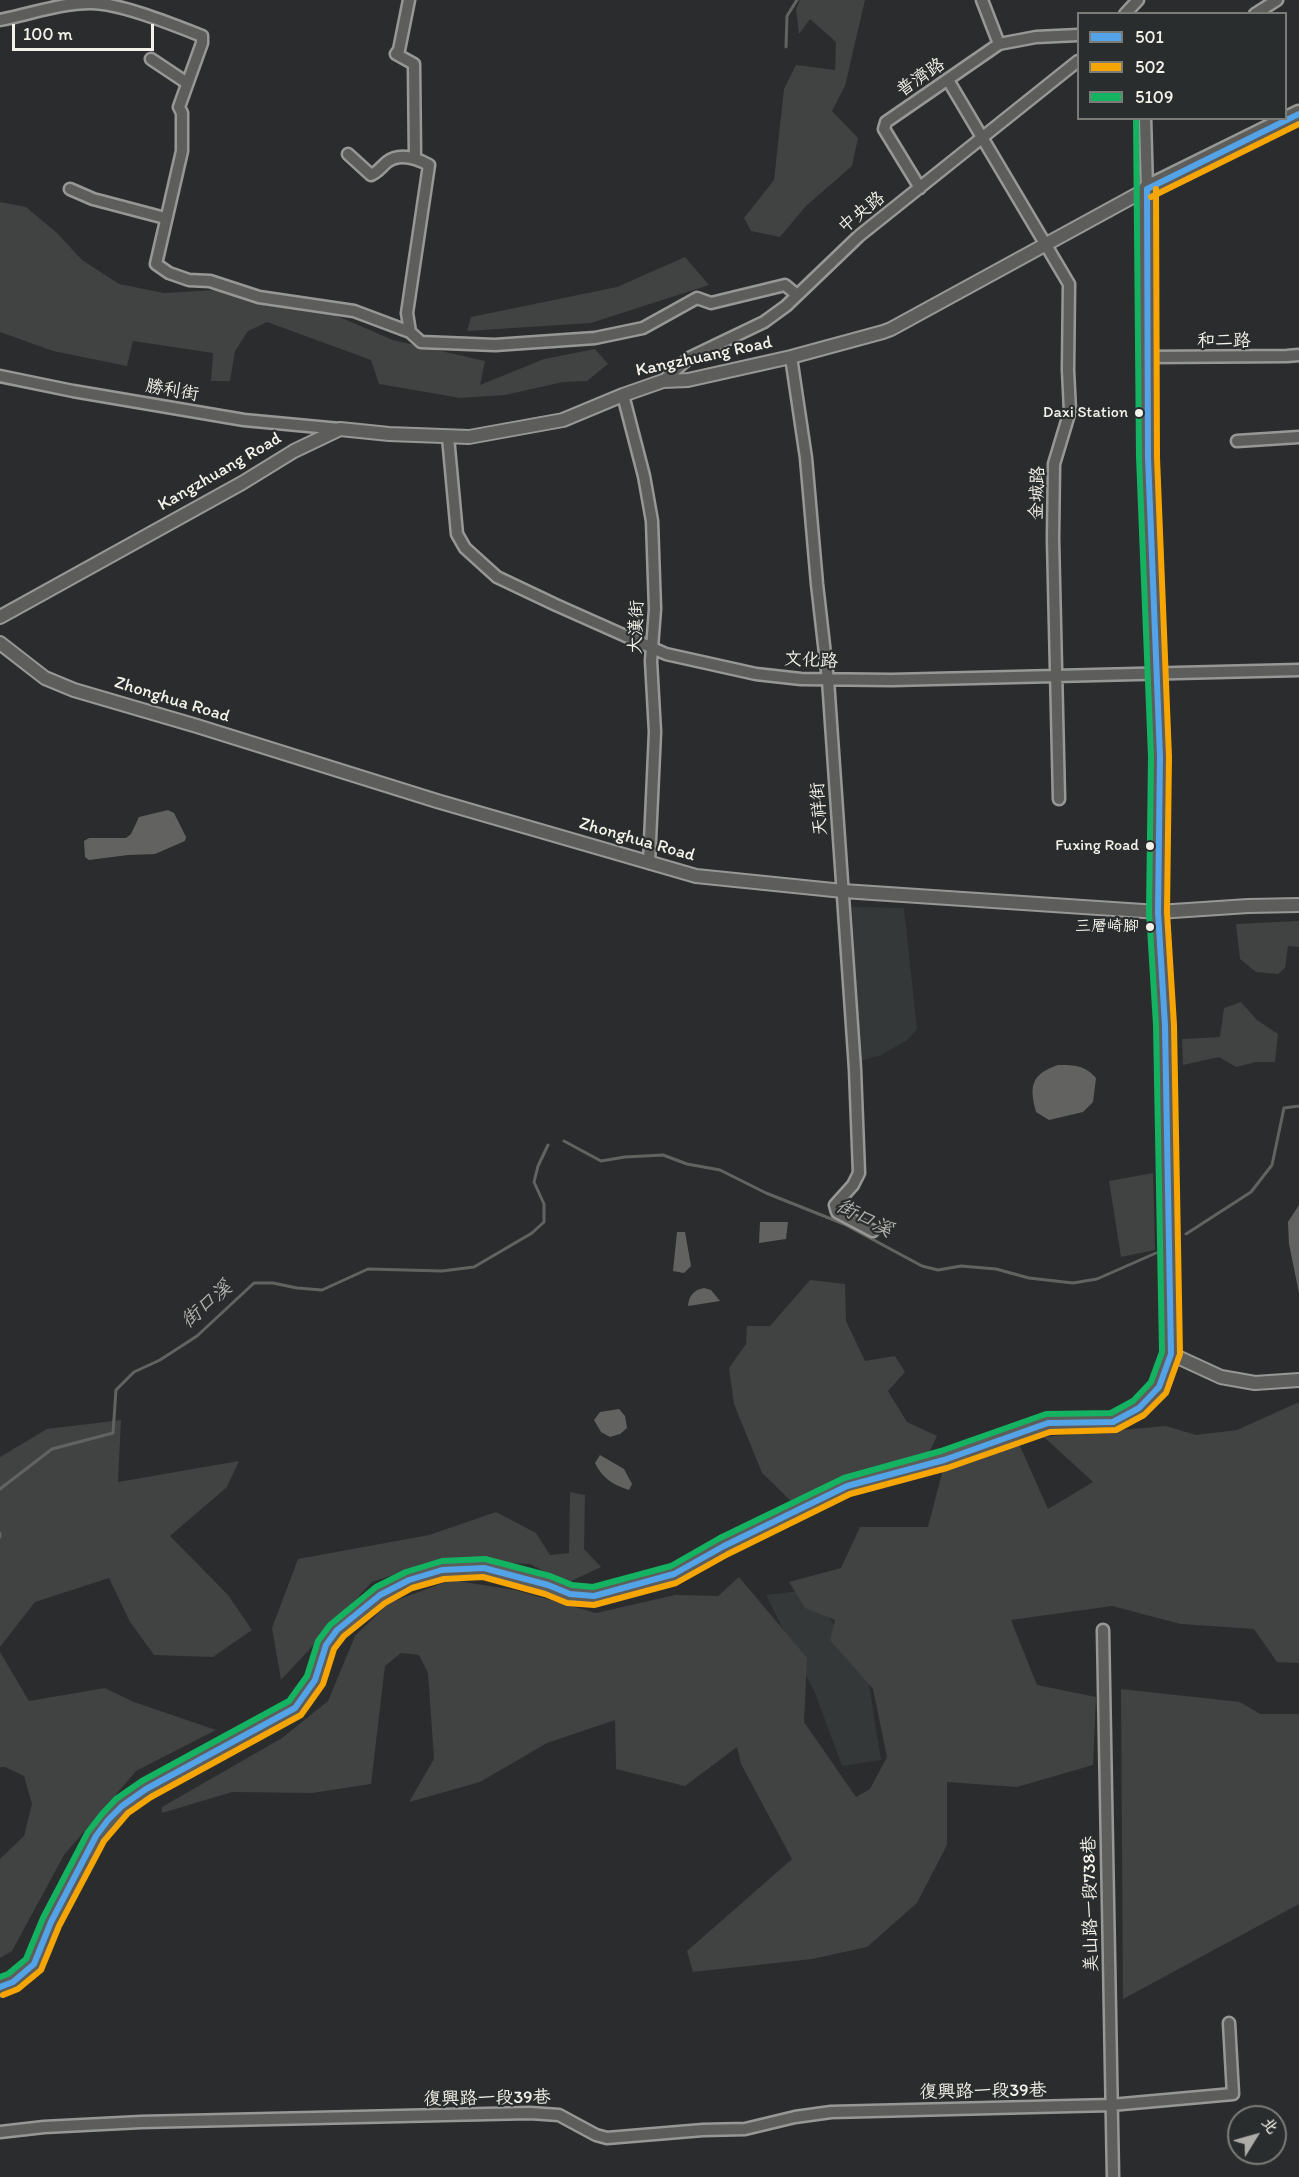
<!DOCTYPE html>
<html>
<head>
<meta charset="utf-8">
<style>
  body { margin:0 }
  #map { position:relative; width:1299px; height:2177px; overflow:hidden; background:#2b2c2d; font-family:Itim,"LXGW WenKai TC",sans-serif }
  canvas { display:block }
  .legend { position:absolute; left:1077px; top:12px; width:210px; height:108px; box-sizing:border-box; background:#2a2d2e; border:2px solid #7b7b78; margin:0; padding:8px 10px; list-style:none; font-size:18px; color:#f4f1e8 }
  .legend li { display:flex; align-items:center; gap:12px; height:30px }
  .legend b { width:30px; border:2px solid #7b7b78 }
  .north { position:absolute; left:1227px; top:2105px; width:60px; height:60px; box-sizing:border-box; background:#2a2d2e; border:2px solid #7b7b78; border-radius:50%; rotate:53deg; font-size:16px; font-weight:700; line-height:24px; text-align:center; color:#f4f1e8 }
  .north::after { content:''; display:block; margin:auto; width:21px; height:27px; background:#aeaca7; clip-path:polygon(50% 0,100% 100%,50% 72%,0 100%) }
  .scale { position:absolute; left:12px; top:24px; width:142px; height:27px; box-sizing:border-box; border:3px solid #f4f1e8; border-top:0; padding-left:8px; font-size:18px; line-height:21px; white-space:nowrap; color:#f4f1e8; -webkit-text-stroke:4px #2a2d2e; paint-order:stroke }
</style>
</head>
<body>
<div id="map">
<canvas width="1299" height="2177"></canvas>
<ul class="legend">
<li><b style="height:8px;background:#53a3e8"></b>501</li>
<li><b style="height:8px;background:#f7a600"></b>502</li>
<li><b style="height:8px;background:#13b361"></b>5109</li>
</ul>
<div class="north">北</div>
<div class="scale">100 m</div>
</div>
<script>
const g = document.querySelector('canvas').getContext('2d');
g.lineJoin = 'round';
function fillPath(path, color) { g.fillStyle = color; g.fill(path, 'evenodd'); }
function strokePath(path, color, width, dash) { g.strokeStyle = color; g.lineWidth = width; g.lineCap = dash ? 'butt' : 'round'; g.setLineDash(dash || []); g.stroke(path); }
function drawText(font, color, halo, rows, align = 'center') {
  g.font = font + ' Itim,"LXGW WenKai TC",sans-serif'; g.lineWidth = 4.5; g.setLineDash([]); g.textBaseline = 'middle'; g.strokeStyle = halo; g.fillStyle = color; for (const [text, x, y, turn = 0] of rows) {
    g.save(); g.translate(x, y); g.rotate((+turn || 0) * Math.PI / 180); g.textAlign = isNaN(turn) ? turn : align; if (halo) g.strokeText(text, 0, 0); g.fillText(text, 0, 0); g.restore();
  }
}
const built = new Path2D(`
  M852,907L904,908L917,1029L906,1041L881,1055L860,1061Z
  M810,1590L867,1672L881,1760L842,1766L815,1693L766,1595Z`);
const green = new Path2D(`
  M800,0H865L845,86L832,111L858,138L852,166L806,206L780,237L751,231L744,218L774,180L784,89L796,65L835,70L836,42L810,19L799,34L796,9Z
  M0,202L26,207L57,233L82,260L119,284L164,293L216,290L323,310L393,340L485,361L480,385L544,359L595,349L608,364L587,381L563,382L505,395L460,398L379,384L371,360L267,322L248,331L235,351L230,381H211L213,353L133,341L127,366L53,351L0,332Z
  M685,257L709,285L591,323L467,331L471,317L617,287Z
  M1299,921V947L1288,946L1285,968L1278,974L1256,972L1240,959L1236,924Z
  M1241,1002L1257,1020L1278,1034L1275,1062H1256L1236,1067L1219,1057L1183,1065L1182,1039L1220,1037L1224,1008Z
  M1153,1173L1155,1250L1121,1257L1109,1181Z
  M810,1280L845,1284L846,1321L865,1361L895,1356L905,1372L888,1391L907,1422L937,1436L930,1451L848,1477L791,1501L762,1473L734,1404L729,1368L746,1344L747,1326H770Z
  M1299,1402V1663L1277,1662L1254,1629L1181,1624L1112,1606L1011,1620L1037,1685L1096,1697L1093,1765L1017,1787L947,1782V1845L917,1903L867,1947L812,1959L693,1972L687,1951L792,1859L741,1764L737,1747L685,1786L616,1769L615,1720L547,1743L480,1782L409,1802L434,1759L428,1673L419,1655L401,1653L385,1666L371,1784L312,1793L232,1792L162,1813V1807L282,1738L328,1701L355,1636L389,1603L451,1580L515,1590L596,1613L675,1595L718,1596L739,1577L807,1658L804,1722L856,1797L870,1789L887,1757L873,1689L830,1640L835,1620L805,1608L789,1582L841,1568L860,1527H928L943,1469L1019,1444L1048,1509L1093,1482L1044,1437L1166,1426L1196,1435L1237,1430Z
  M121,1420L118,1482L239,1461L227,1487L170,1536L228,1595L252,1630L213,1657L154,1655L130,1622L109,1578L35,1602L0,1647V1457L47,1429Z
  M570,1492L585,1495L584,1549L601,1567L567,1583L530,1564L439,1560L372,1582L281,1680L272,1628L298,1559L429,1535L496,1512L536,1533L550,1555L569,1553Z
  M0,1652L29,1701L105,1688L134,1702L216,1730L136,1771L64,1855L12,1951L0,1958V1859L24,1836L32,1804L24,1776L5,1767H0Z
  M1121,1689L1240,1702L1260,1714H1299V1904L1123,1999Z`);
const water = new Path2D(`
  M168,810L174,813L186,837L185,841L155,854L128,855L89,860L85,857L84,841L89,838H126L131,834L139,817Z
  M1058,1065C1074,1065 1085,1065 1096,1078L1093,1102L1083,1112L1049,1120L1036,1112C1029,1086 1031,1074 1058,1065Z
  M1299,1205V1293L1289,1244L1288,1222Z
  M760,1222H788L786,1239L759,1243Z
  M677,1232H685L691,1266L684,1273L673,1271Z
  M704,1288L711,1290L720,1301L688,1306C689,1295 694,1290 704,1288Z
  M619,1409L625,1416L627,1428L620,1434L610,1437L601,1432L594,1420L600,1412Z
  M600,1455L624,1469L632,1484L629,1490C613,1485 602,1478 595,1463Z`);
const stream = new Path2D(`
  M786,47L787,16L797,0
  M564,1141L601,1161L625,1157L663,1155L687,1164L720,1170L766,1193L844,1224L922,1266L938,1270L961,1266L996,1269L1029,1278L1073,1283L1097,1279L1156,1253
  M1186,1234L1251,1192L1272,1165L1284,1108L1299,1106
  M0,1489L52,1449L113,1433L116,1390L134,1372L160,1360L197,1336L254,1283H273L297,1288L322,1290L368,1269L442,1271L474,1267L532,1233L544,1222V1204L534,1182L538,1166L548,1145
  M0,1533V1537`);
const minor = new Path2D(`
  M409,0L399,50L396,54L414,64L415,158
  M982,0L999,44
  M1125,14L1138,0
  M1255,14L1277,0
  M0,20C31,14 60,3 91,3C120,3 174,25 202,36V43L179,107L182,113V151L156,264L169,273L189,280L210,281L259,297L354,311L410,332L421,342L495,345L595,338L643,328L697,298L711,303L785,285L797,295
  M151,59L187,83
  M948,80L1069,284L1068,370L1070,411L1054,464L1053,539L1059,799
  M1145,118L1147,189
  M348,154L371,175C378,172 381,167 387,162C400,152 416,158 429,165L407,313L410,332
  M920,188L884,129L886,122L999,44L1036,37L1078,35
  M70,189L93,199L165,218
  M791,357L806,458L817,584L828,680L855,1069L859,1173L853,1185L835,1205L837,1212L873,1231
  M1148,357L1287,356L1299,355
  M0,376L73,391L244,420L340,429
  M663,381L689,358L764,322L786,306L859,236L1078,61
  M623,395L644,476L652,521L655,609L651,661L655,732L649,863
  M448,437L457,534L465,548L497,577L556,605L666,654L756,674L801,679L892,680L1299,670
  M1237,441L1299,437
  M1103,1630C1108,1812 1108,1995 1113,2177
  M0,2132L44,2127L141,2122L530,2113L559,2115L596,2135L607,2138L703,2130L745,2129L795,2117L831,2112L1111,2105L1233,2094L1229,2023`);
const tertiary = new Path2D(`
  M0,617L242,483L294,451L340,429L389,434L469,437L563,420L623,395L663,381L688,380L791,357L883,332L891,329L1147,189
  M0,643L45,678L74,690L197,726L437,801L696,876L843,891L1158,912L1248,906L1299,905
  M1171,1354L1221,1377L1255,1383L1299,1380`);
const primary = new Path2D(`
  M0,1987L13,1982L34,1964L51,1922L96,1836L108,1820L122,1806L146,1789L295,1708L315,1680L326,1645L337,1630L380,1595L409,1580L442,1570L484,1568L548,1585L570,1594L594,1596L674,1574L724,1546L847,1486L944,1460L1048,1423L1113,1422L1139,1408L1159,1387L1171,1354L1165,1025L1158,912L1160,757L1148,457L1147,189L1299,114`);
const bus1 = new Path2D(`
  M1147,189L1299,114
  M0,1987L13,1982L34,1964L51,1922L96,1836L108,1820L122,1806L146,1789L295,1708L315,1680L326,1645L337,1630L380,1595L409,1580L442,1570L484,1568L548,1585L570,1594L594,1596L674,1574L724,1546L847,1486L944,1460L1048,1423L1113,1422L1139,1408L1159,1387L1171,1354L1165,1025L1158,912L1160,757L1148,457L1147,189`);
const bus2 = new Path2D(`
  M1151,197L1299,124
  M3,1995L18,1989L41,1970L59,1926L104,1841L128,1813L151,1797L301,1715L323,1684L334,1649L344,1636L385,1603L412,1588L444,1579L483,1577L545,1594L567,1603L594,1605L676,1583L728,1554L850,1494L947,1468L1050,1432L1116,1430L1144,1415L1166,1393L1180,1354L1174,1025L1167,912L1169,757L1157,457L1156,189`);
const bus3 = new Path2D(`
  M0,1977L8,1974L26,1959L43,1918L88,1832L102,1814L116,1799L142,1781L289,1701L307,1676L318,1641L330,1625L376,1587L406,1572L442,1561L485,1559L550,1576L572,1585L593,1587L671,1566L720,1538L844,1478L941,1451L1046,1414L1111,1413L1133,1401L1151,1382L1162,1352L1156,1025L1149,912L1151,757L1139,457L1136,118`);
const markers = [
  [1139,413,5,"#f4f1e8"],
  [1150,846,5,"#f4f1e8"],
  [1150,927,5,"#f4f1e8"]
];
const busNames = [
  ["Daxi Station",1128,413],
  ["Fuxing Road",1139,846],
  ["三層崎腳",1139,927]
];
const streetNames = [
  ["普濟路",921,78,-34],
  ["中央路",862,213,-39],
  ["和二路",1224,341],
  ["Kangzhuang Road",704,357,-12],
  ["勝利街",172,391,10],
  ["Kangzhuang Road",220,472,-30],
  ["金城路",1038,493,-88],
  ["大漢街",637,627,-88],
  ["文化路",811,661,3],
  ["Zhonghua Road",172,700,17],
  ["天祥街",820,809,-94],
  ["Zhonghua Road",637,840,16],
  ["美山路一段738巷",1091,1904,-91],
  ["復興路一段39巷",983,2092,-1],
  ["復興路一段39巷",487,2099,-1]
];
const waterNames = [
  ["街口溪",864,1219,27],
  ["街口溪",207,1305,-41]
];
fillPath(built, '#353838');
fillPath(green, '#414242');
fillPath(water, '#626361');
strokePath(stream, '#626361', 3);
strokePath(minor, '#979796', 15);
strokePath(tertiary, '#979796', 16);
strokePath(primary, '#979796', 21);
strokePath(minor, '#5d5d5c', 10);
strokePath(tertiary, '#5d5d5c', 12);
strokePath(primary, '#5d5d5c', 16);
strokePath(bus1, '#53a3e8', 6);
strokePath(bus2, '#f7a600', 6);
strokePath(bus3, '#13b361', 6);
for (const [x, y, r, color] of markers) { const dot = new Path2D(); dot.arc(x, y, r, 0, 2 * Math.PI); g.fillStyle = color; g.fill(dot); strokePath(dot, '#2a2d2e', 2); }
drawText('16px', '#f4f1e8', '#2a2d2e', busNames, 'right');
drawText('18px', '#f4f1e8', '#2a2d2e', streetNames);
drawText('italic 20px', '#b5b3ae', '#2a2d2e', waterNames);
</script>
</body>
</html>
